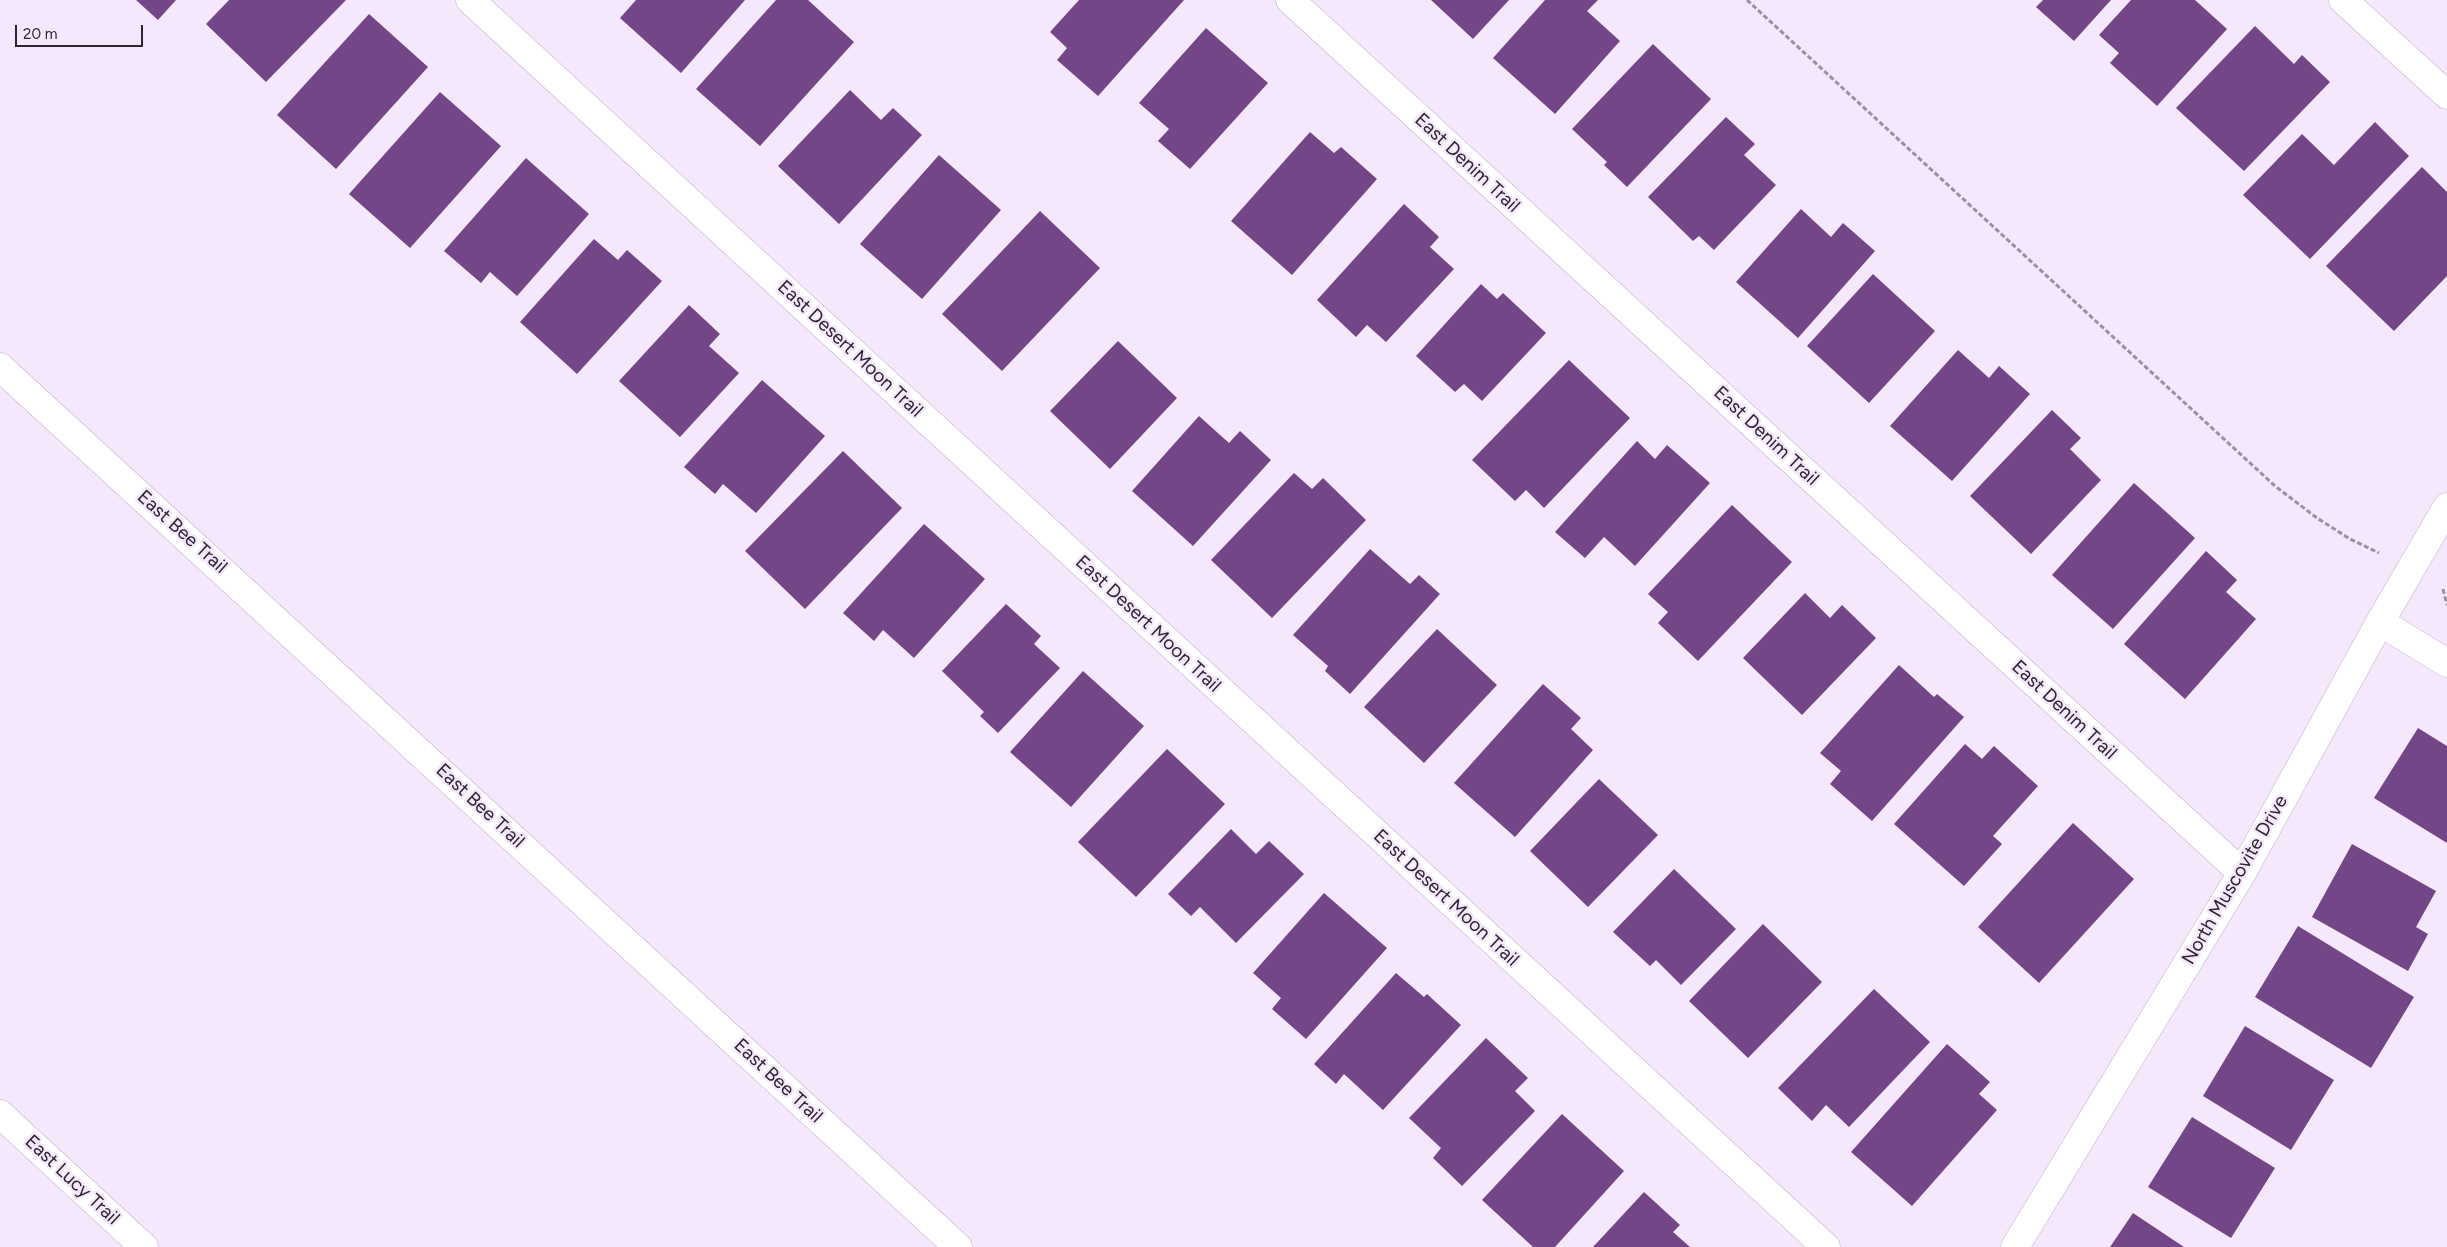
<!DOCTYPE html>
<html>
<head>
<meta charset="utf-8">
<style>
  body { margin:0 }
  #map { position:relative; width:2447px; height:1247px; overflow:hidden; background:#f6e8fc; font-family:Figtree,sans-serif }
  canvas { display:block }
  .scale { position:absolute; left:15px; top:25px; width:128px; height:22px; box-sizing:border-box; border:2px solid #2d2531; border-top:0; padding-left:6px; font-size:15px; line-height:18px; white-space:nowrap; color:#2d2531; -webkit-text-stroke:4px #f6e8fc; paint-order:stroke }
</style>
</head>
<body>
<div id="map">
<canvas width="2447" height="1247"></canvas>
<div class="scale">20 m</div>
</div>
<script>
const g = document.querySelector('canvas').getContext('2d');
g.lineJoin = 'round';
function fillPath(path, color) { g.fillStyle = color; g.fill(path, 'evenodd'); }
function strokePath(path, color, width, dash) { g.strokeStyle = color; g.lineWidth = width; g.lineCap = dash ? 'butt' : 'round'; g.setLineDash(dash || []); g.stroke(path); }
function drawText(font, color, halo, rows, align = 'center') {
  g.font = font + ' Figtree,sans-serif'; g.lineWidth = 5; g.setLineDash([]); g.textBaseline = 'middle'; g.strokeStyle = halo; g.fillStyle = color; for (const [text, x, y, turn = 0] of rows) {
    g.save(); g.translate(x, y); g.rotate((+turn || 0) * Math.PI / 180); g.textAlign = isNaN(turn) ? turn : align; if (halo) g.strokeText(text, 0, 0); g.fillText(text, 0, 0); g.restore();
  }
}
const building = new Path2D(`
  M136,0H176L158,20Z
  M229,0H346L266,82L206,24Z
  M636,0H745L681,73L620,18Z
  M776,0H808L854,42L760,146L696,89Z
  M1079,0H1184L1098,96L1057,60L1067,48L1050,32Z
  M1431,0H1509L1473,39Z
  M1545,0H1598L1587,11L1620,41L1555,114L1493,58Z
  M2043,0H2111L2074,41L2036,7Z
  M2131,0H2195L2227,29L2157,106L2110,63L2119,53L2099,35Z
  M369,14L428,67L336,169L277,115Z
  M2255,26L2294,64L2302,55L2330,82L2244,171L2176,108Z
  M1206,28L1268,83L1190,169L1158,141L1169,129L1139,103Z
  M1653,44L1711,99L1627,187L1604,165L1607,162L1572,129Z
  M850,90L881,120L893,108L922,135L839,224L778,166Z
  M440,92L501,146L410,248L349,194Z
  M1726,117L1755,144L1744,155L1776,185L1714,250L1699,236L1693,241L1648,197Z
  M2375,122L2409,156L2310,259L2243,195L2302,134L2334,165Z
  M1310,132L1334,153L1341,147L1377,179L1292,275L1231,221Z
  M939,155L1001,210L922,299L860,244Z
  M526,158L589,214L517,296L490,272L481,283L444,251Z
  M2422,167L2447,192V276L2394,331L2326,266Z
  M1404,204L1439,237L1430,247L1454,269L1386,342L1367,325L1356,337L1317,300Z
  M1801,209L1831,237L1843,223L1875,251L1798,338L1736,282Z
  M1040,211L1100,268L1002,371L942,314Z
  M594,239L618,260L627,250L662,281L577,374L520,322Z
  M1873,274L1935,331L1869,403L1807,346Z
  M1481,284L1497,299L1503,293L1546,333L1482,401L1464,384L1455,392L1416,356Z
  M689,305L720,334L709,346L739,373L680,437L619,381Z
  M1118,341L1177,398L1110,469L1050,411Z
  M1958,350L1989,378L1999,366L2030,394L1952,481L1890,426Z
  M1569,360L1630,418L1544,508L1526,490L1515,501L1472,460Z
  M762,380L825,436L756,513L723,484L715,494L684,467Z
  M2052,410L2081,438L2070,449L2101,480L2031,554L1970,496Z
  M1199,416L1229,443L1240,431L1271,460L1193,546L1132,491Z
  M1637,441L1655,459L1667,445L1710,483L1635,566L1604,537L1585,558L1555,532Z
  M843,451L902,508L805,609L745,551Z
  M1294,473L1312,489L1323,478L1366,520L1272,618L1211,560Z
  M2134,483L2195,538L2113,629L2052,575Z
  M1732,505L1792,562L1698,661L1658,623L1668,612L1648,594Z
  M924,524L985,579L914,658L883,630L874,641L843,613Z
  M1370,549L1410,584L1419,575L1440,594L1350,694L1325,671L1328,666L1293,635Z
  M2206,551L2237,580L2226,592L2256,619L2185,699L2124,644Z
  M1805,593L1830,618L1842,605L1876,638L1802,715L1743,658Z
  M1006,604L1041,636L1034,644L1060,668L998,733L980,716L984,712L942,671Z
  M1437,629L1497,685L1424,763L1364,707Z
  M1899,665L1934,697L1937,694L1964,717L1872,821L1830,784L1841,771L1820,753Z
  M1083,671L1144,726L1071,807L1010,752Z
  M1543,684L1581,718L1571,729L1593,750L1515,837L1454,783Z
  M2418,728L2447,746V843L2374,798Z
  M1965,744L1982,759L1994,746L2038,786L1993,836L2002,844L1964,886L1894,824Z
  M1167,749L1225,804L1136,897L1078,842Z
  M1599,779L1658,835L1588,907L1530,851Z
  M2073,823L2134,879L2039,983L1978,927Z
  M1231,829L1256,854L1269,841L1304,874L1236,943L1200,907L1191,916L1168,894Z
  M2352,844L2436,891L2416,927L2428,934L2408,971L2312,917Z
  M1674,869L1736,929L1681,985L1656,960L1650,966L1613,932Z
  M1324,893L1387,948L1306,1039L1272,1009L1281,998L1253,973Z
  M1763,924L1822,982L1748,1058L1689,1001Z
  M2298,926L2414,997L2371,1068L2255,997Z
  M1396,973L1424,997L1427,994L1461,1025L1383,1110L1344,1074L1336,1084L1314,1064Z
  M1874,989L1930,1042L1849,1127L1826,1105L1812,1121L1778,1088Z
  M2245,1026L2334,1080L2291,1150L2203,1096Z
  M1486,1038L1528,1078L1515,1091L1535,1111L1462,1186L1433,1158L1441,1148L1409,1118Z
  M1947,1044L1990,1082L1979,1094L1997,1110L1912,1206L1851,1152Z
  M1562,1114L1624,1171L1555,1247H1533L1482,1200Z
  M2192,1117L2275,1168L2231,1238L2148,1187Z
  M1644,1192L1680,1225L1673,1232L1690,1247H1593Z
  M2133,1213L2184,1247H2110Z`);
const path = new Path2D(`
  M1747,0L2275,486L2317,518L2350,539L2379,553
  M2443,589L2447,605`);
const street = new Path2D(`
  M470,0L1826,1247
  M1290,0L2242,873
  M2343,0L2447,95
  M0,367L958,1247
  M2380,622L2447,663
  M0,1114L144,1247
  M2015,1247L2242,873L2380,622L2447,507`);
const streetNames = [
  ["East Denim Trail",1467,163,43],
  ["East Desert Moon Trail",850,349,43],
  ["East Denim Trail",1766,436,43],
  ["East Bee Trail",182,532,42],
  ["East Desert Moon Trail",1148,624,43],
  ["East Denim Trail",2064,710,43],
  ["East Bee Trail",480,806,43],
  ["North Muscovite Drive",2235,880,-60],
  ["East Desert Moon Trail",1446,898,43],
  ["East Bee Trail",778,1081,43],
  ["East Lucy Trail",72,1180,43]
];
fillPath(building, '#734687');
strokePath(street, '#c2adcd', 29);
strokePath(path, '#9c90a1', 3, [5, 2.5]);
strokePath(street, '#fff', 28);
drawText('19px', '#2d2531', '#f6e8fc', streetNames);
</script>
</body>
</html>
